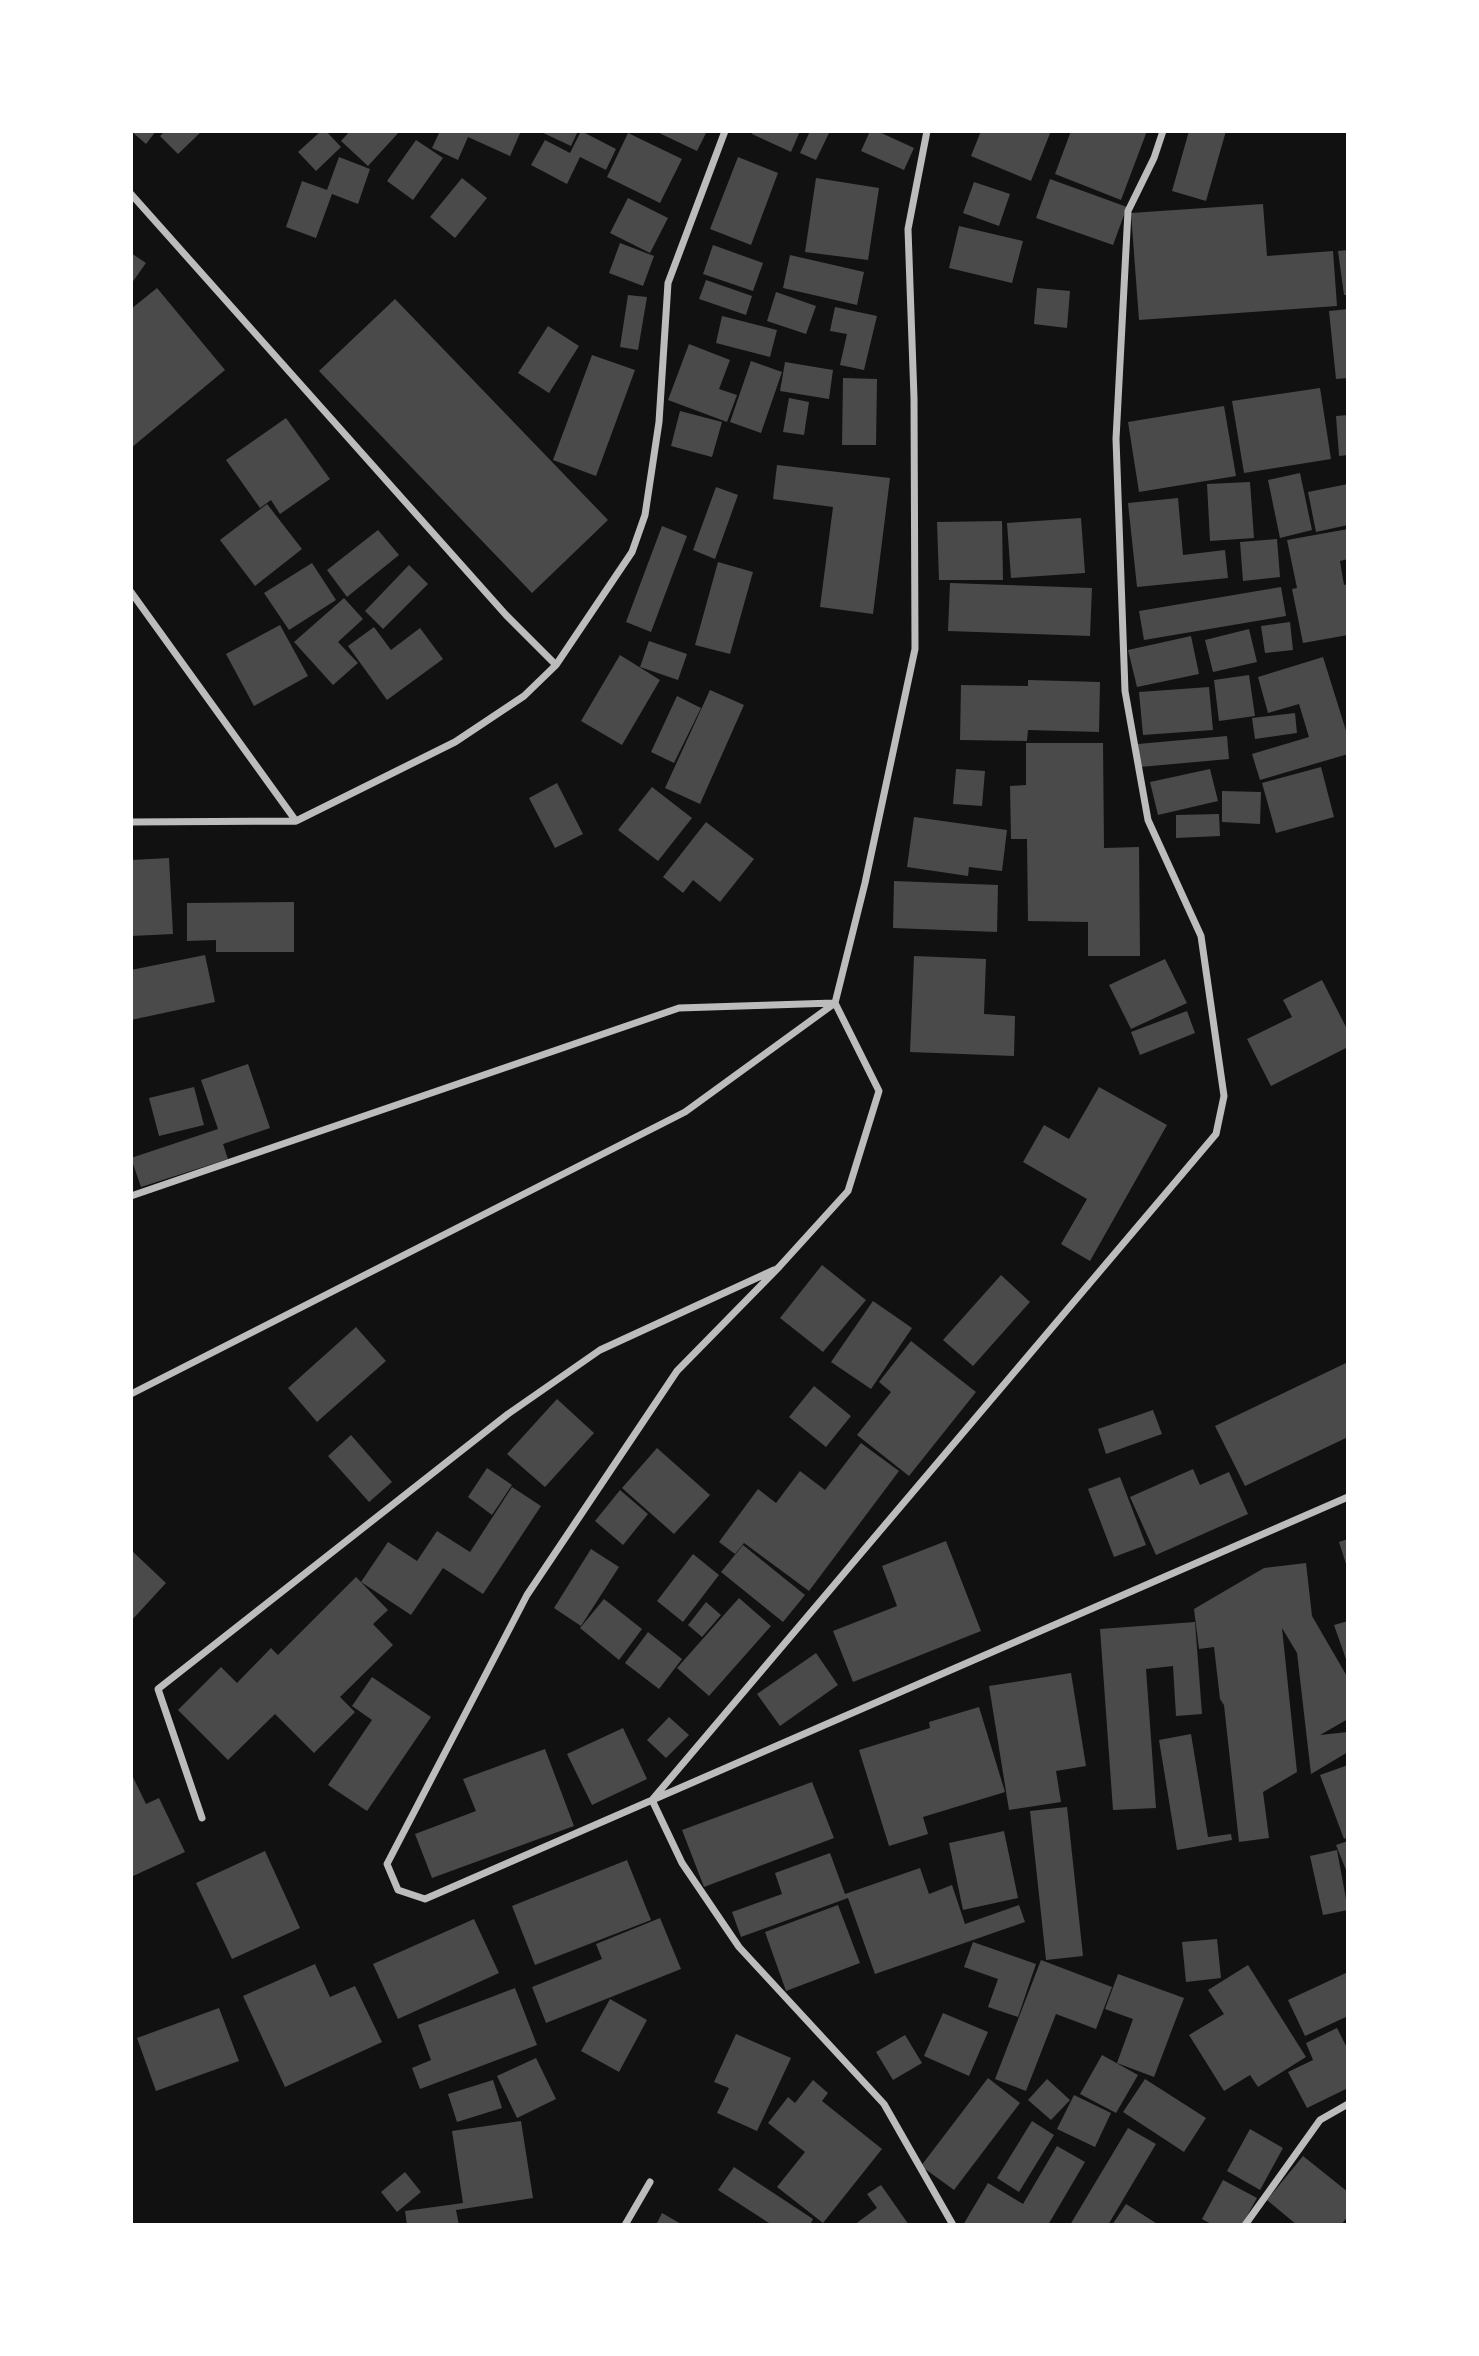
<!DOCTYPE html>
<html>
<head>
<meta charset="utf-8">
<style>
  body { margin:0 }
  #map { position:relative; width:1479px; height:2356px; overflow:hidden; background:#111; font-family:Lato,sans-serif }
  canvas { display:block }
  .frame { position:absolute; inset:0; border:133px solid #fff; pointer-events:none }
</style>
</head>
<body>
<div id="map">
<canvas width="1479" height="2356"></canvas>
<div class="frame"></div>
</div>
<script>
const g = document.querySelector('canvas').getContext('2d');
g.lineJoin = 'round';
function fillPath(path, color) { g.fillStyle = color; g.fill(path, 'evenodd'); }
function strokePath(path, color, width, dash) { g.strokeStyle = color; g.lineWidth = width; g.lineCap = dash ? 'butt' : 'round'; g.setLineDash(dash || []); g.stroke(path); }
const building = new Path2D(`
  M131,131H156L146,144Z
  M165,131H202L178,154L160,136Z
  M321,131H326L341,147L316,171L298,152Z
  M350,131H400L368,166L341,141Z
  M440,131H521L510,156L468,137L458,160L432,148Z
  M539,131H578L571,146Z
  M581,131L616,149L606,170L580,157L567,184L531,165L545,140L570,153Z
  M655,131H707L697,151Z
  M753,131H800L791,152L752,134Z
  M810,131H830L816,160L800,153Z
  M870,131H877L914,148L904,170L861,151Z
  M981,131H1051L1031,181L971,156Z
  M1071,131H1147L1121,200L1055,174Z
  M1189,131H1226L1206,201L1172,191Z
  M628,133L682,159L660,203L607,177Z
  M416,140L443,158L413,200L387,181Z
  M339,157L370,169L358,204L332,194L316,238L286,227L302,181L327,190Z
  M738,157L778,173L751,245L710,229Z
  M462,178L487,198L455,238L430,217Z
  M816,178L879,188L868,260L805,252Z
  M1050,179L1127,207L1113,245L1036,218Z
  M974,182L1010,194L999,226L963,213Z
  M628,198L668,218L650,253L610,233Z
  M1263,204L1267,256L1333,251L1337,306L1139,320L1131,213Z
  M959,226L1023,241L1012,283L949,268Z
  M620,243L654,256L643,286L609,273Z
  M713,245L763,263L753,291L703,274Z
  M1348,250V295H1344L1338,251Z
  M131,253L146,263L131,284Z
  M790,255L864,272L857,305L783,288Z
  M706,280L752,296L746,315L699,299Z
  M157,288L225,370L131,448V309Z
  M1037,288L1070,291L1067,328L1034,324Z
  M776,292L816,306L806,334L767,321Z
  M628,295L647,297L638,350L620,347Z
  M395,299L608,520L532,593L319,371Z
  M835,307L877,316L864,370L840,365L847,334L830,331Z
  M1348,309V378L1336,379L1329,311Z
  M722,316L777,330L770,357L716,343Z
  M548,326L579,346L549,393L518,373Z
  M689,344L730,360L719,389L737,395L727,422L668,400Z
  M592,355L635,370L596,476L553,460Z
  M751,361L782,372L761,433L730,422Z
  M785,362L833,370L829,399L780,391Z
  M843,378L877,379L876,445H842Z
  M1320,388L1331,459L1244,473L1232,401Z
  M789,398L809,402L804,435L783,432Z
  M1224,406L1236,476L1139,492L1128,422Z
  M680,411L722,422L712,457L671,446Z
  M1348,415V455L1339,456L1336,416Z
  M286,418L330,479L280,514L271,500L260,508L226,460Z
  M777,465L890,478L873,614L820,607L833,507L773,499Z
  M1300,473L1312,530L1280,538L1268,480Z
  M1250,482L1254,538L1210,541L1207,484Z
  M1348,484V525L1316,532L1308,492Z
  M716,487L738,495L715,559L693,550Z
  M1178,498L1183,555L1225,550L1228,578L1137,587L1128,503Z
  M267,504L302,549L255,586L220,540Z
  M1081,518L1085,573L1011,578L1007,523Z
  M1002,521L1003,580H939L937,522Z
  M662,526L687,536L651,632L626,622Z
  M1348,529V559L1340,561L1344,585L1348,584V635L1303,643L1292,589L1297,588L1287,540Z
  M378,530L399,555L347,597L327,570Z
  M1277,539L1280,577L1243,581L1240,542Z
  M718,562L753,572L730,654L695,645Z
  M312,563L336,600L289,630L264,593Z
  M409,565L428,584L383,629L365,611Z
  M950,583L1092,588L1090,636L948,631Z
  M1281,587L1286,616L1144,640L1139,611Z
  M344,598L363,619L338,642L358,663L333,685L294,642Z
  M1290,622L1293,650L1265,653L1261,626Z
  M280,625L308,676L254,706L226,654Z
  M374,627L391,650L420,628L443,659L387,700L348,646Z
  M1249,629L1257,662L1213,672L1205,640Z
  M1191,636L1199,674L1137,687L1128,650Z
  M649,641L687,654L678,680L640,667Z
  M620,655L660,680L622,745L581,721Z
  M1323,657L1348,737V754L1260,780L1252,754L1309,737L1299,704L1268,713L1258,677Z
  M1249,675L1255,716L1219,721L1214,680Z
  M1028,680L1100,682L1099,732L1028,730L1027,741L960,740L961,685L1028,686Z
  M1209,687L1213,730L1143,735L1139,692Z
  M710,690L744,705L700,804L665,788Z
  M677,696L701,708L674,763L651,752Z
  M1295,713L1297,733L1255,739L1252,718Z
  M1227,736L1229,759L1140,767L1138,744Z
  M1026,743H1103L1104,848L1139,847L1140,956H1088V922L1028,921L1027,839H1011L1010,786L1026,785Z
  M1321,767L1334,817L1276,833L1262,783Z
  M956,769L985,771L982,806L953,804Z
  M1210,769L1218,801L1158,815L1150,782Z
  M557,783L583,834L555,848L529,798Z
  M652,787L692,818L658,861L618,830Z
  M1222,791L1261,792L1260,824L1222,822Z
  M1219,814L1220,836L1176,838V815Z
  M914,817L1007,830L1002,871L969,867L968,876L907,867Z
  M706,822L754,859L720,902L693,880L683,893L663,877Z
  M169,858L173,934L131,936V860Z
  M894,881L998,885L997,932L893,928Z
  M294,902V952H216V940L187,941V903Z
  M205,955L215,1002L131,1020V970Z
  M914,956L986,959L984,1014L1015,1016L1014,1056L910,1052Z
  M1165,959L1187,1003L1131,1029L1109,985Z
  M1322,980L1348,1031V1047L1271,1086L1247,1039L1292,1017L1283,1000Z
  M1187,1011L1195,1033L1140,1055L1131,1032Z
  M248,1064L270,1128L223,1144L228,1159L141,1187L131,1158L218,1129L201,1080Z
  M194,1087L204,1125L159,1136L149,1098Z
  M1099,1087L1167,1125L1090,1261L1061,1244L1087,1199L1023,1162L1044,1125L1069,1139Z
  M822,1265L866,1300L823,1352L780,1318Z
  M1001,1275L1030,1302L973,1366L943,1340Z
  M873,1301L912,1328L871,1389L831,1362Z
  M356,1327L386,1361L317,1422L288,1388Z
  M911,1341L976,1392L909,1476L857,1435L891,1392L879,1382Z
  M1348,1362V1437L1245,1486L1215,1426Z
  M814,1386L851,1416L826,1447L789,1417Z
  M557,1399L594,1433L545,1487L507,1454Z
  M1153,1410L1162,1434L1106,1454L1098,1429Z
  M351,1435L392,1482L369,1502L328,1456Z
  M861,1443L899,1471L809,1591L744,1543L735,1554L719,1542L758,1489L776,1503L800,1471L825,1490Z
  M657,1448L710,1495L674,1534L622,1488Z
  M487,1468L512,1485L492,1515L468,1497Z
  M1193,1469L1200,1485L1229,1472L1248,1514L1156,1555L1130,1497Z
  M1120,1477L1146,1545L1114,1557L1088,1489Z
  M512,1487L541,1506L483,1594L443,1568L411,1615L361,1582L388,1542L417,1561L437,1531L470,1552Z
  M620,1490L648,1514L623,1545L595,1521Z
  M1348,1539V1566L1347,1567L1339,1542Z
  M946,1541L981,1631L853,1682L833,1631L897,1606L882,1566Z
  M743,1545L805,1595L783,1622L721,1572Z
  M591,1549L619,1567L581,1626L554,1608Z
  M131,1550L166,1583L131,1621Z
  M693,1554L719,1575L683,1622L657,1601Z
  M1306,1563L1312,1616L1348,1678V1719L1320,1735L1348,1732V1752L1311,1774L1297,1653L1282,1628L1297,1772L1263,1792L1269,1838L1239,1842L1224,1705L1220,1699L1214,1647L1199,1649L1194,1609L1264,1568Z
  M356,1577L388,1610L373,1624L393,1645L340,1697L355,1712L314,1753L275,1714L228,1760L178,1710L221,1667L237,1683L271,1648L278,1655Z
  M739,1598L771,1626L709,1696L677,1668Z
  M604,1599L642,1629L619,1660L580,1628Z
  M706,1602L721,1615L702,1637L688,1625Z
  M1348,1621V1662H1347L1334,1625Z
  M1195,1622L1202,1714L1176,1716L1173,1666L1146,1669L1156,1808L1113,1810L1100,1629Z
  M648,1632L682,1659L659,1689L625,1663Z
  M816,1653L838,1685L780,1726L757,1694Z
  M1071,1673L1086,1766L1056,1771L1061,1802L1009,1810L989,1686Z
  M372,1677L431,1717L367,1811L328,1785L372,1720L352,1706Z
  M979,1707L1005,1792L923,1817L928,1834L889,1846L859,1750L930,1728L929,1722Z
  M669,1717L689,1735L666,1758L647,1740Z
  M623,1728L647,1779L592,1805L567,1754Z
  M1191,1734L1208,1837L1231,1834L1232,1840L1177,1850L1159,1740Z
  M545,1749L574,1826L432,1878L415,1834L476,1811L463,1779Z
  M1348,1765V1837L1344,1839L1320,1775Z
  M131,1773L146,1804L159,1798L185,1852L131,1877Z
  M812,1782L834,1838L704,1887L682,1830Z
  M1067,1807L1083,1956L1046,1960L1030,1811Z
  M1004,1831L1018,1898L963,1910L949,1843Z
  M1348,1841V1875L1336,1845Z
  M1337,1850L1348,1910L1323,1915L1310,1856Z
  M265,1851L300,1928L232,1959L196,1883Z
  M830,1853L845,1894L920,1868L929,1894L952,1885L965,1924L1019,1905L1025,1922L875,1974L848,1898L741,1937L732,1912L782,1894L775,1873Z
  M627,1860L651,1920L535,1965L512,1906Z
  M838,1905L860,1963L786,1991L765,1932Z
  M660,1918L681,1969L546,2023L532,1987L602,1959L596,1944Z
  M474,1919L499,1973L398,2019L373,1964Z
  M1217,1939L1221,1978L1186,1982L1182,1942Z
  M973,1942L1036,1964L1018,2017L988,2007L998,1979L964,1967Z
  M1041,1960L1112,1987L1096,2029L1056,2014L1026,2091L995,2079Z
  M315,1964L330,1997L355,1986L382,2042L285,2087L243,1996Z
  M1248,1965L1306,2057L1258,2087L1250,2075L1224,2091L1189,2035L1224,2014L1208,1990Z
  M1348,1972V2016L1305,2036L1288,2000Z
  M1118,1974L1184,1998L1154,2077L1117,2063L1133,2019L1105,2009Z
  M515,1988L537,2045L420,2089L412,2068L431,2060L418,2025Z
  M610,1999L647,2020L619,2072L581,2051Z
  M219,2008L239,2061L156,2091L137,2038Z
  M943,2013L988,2032L969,2076L924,2056Z
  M1337,2028L1348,2050V2088L1307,2108L1288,2072L1313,2060L1306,2043Z
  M736,2034L791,2058L757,2131L717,2113L729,2088L714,2082Z
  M905,2035L922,2063L893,2080L876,2052Z
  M1102,2055L1138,2075L1116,2113L1080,2094Z
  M536,2058L556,2099L517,2118L497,2076Z
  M988,2078L1020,2103L954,2190L921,2166Z
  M1047,2079L1070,2100L1051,2120L1028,2100Z
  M1145,2079L1206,2118L1184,2152L1123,2112Z
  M493,2080L502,2108L457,2122L448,2094Z
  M813,2080L828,2093L822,2101L882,2149L823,2223L777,2187L805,2152L768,2123L788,2097L795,2103Z
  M1074,2095L1111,2113L1095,2147L1057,2129Z
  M521,2121L533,2198L456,2210L459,2225H407L405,2211L463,2203L452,2131Z
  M1032,2121L1054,2135L1019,2192L997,2178Z
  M1128,2128L1156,2144L1108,2225H1070Z
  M1250,2129L1283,2148L1260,2190L1227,2171Z
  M1057,2146L1085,2162L1048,2225H963L988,2183L1023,2204Z
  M1303,2156L1348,2192V2216L1341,2225H1297L1267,2200Z
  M734,2167L813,2219L810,2225H767L769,2223L718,2190Z
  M405,2172L421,2192L397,2212L381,2192Z
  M1223,2180L1257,2198L1242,2225H1213L1202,2219Z
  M881,2185L909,2225H854L877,2208L867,2194Z
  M1126,2204L1159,2225H1112Z
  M662,2213L683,2225H656Z`);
const minor = new Path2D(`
  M927,131L908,229L914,398L915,649L865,883L835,1003L879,1091L848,1191L779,1267L677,1371L527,1595L387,1864L398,1890L425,1899L1348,1497
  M131,194L506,615L556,665
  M131,592L296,821
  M131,822L296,821L455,742L524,696L556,665L632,552L645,515L659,422L668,283L725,131
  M131,1196L679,1008L834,1003
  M131,1394L685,1112L835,1003
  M202,1818L158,1689L508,1414L600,1350L774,1270
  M625,2225L650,2182
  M953,2225L884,2104L739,1947L682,1863L652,1800L1216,1134L1224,1096L1201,936L1148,820L1125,691L1116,439L1128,211L1154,158L1163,131
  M1245,2225L1320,2120L1348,2104`);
fillPath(building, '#4a4a4a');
strokePath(minor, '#bcbcbc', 7);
</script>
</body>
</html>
